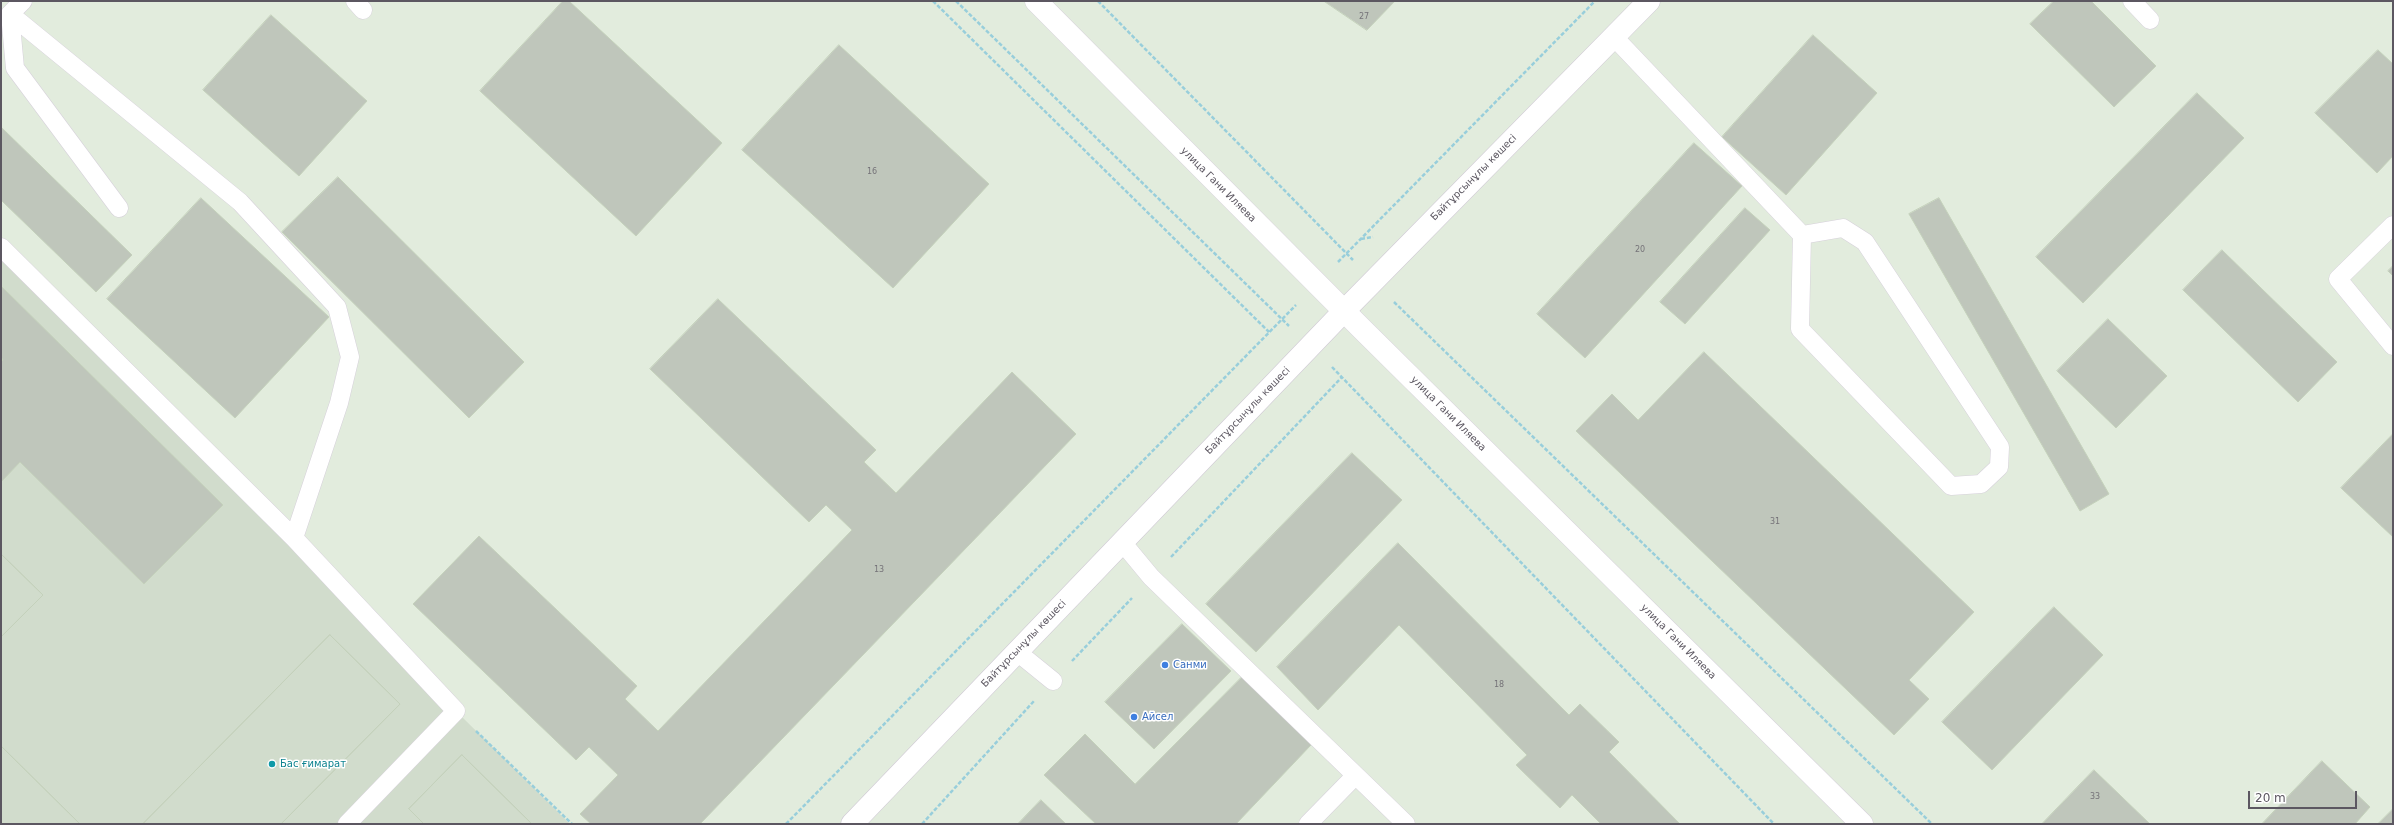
<!DOCTYPE html>
<html>
<head>
<meta charset="utf-8">
<style>
  body { margin:0 }
  #map { position:relative; width:2394px; height:825px; overflow:hidden; background:#e2ecdd; font-family:"DejaVu Sans",sans-serif }
  canvas { display:block }
  .frame { position:absolute; inset:0; border:2px solid #5c5761; pointer-events:none }
  .scale { position:absolute; left:2248px; top:791px; width:109px; height:18px; box-sizing:border-box; border:2px solid #5c5761; border-top:0; padding-left:5px; font-size:12px; line-height:14px; white-space:nowrap; color:#5c5761; -webkit-text-stroke:3px #fff; paint-order:stroke }
</style>
</head>
<body>
<div id="map">
<canvas width="2394" height="825"></canvas>
<div class="frame"></div>
<div class="scale">20 m</div>
</div>
<script>
const g = document.querySelector('canvas').getContext('2d');
g.lineJoin = 'round';
function fillPath(path, color) { g.fillStyle = color; g.fill(path, 'evenodd'); }
function strokePath(path, color, width, dash) { g.strokeStyle = color; g.lineWidth = width; g.lineCap = dash ? 'butt' : 'round'; g.setLineDash(dash || []); g.stroke(path); }
function drawText(font, color, halo, rows, align = 'center') {
  g.font = font + ' "DejaVu Sans",sans-serif'; g.lineWidth = 3; g.setLineDash([]); g.textBaseline = 'middle'; g.strokeStyle = halo; g.fillStyle = color; for (const [text, x, y, turn = 0] of rows) {
    g.save(); g.translate(x, y); g.rotate((+turn || 0) * Math.PI / 180); g.textAlign = isNaN(turn) ? turn : align; if (halo) g.strokeText(text, 0, 0); g.fillText(text, 0, 0); g.restore();
  }
}
const education = new Path2D(`
  M1,249L456,711L570,824H1Z`);
const building = new Path2D(`
  M563,1H569L722,143L636,236L480,91Z
  M1324,1H1395L1367,30Z
  M2054,1H2091L2156,66L2114,107L2030,24Z
  M271,15L367,101L299,176L203,90Z
  M1813,35L1877,93L1786,195L1722,137Z
  M839,45L989,184L893,288L742,150Z
  M2378,50L2393,64V156L2377,173L2315,113Z
  M2197,93L2244,138L2083,303L2036,257Z
  M1,127L132,255L96,292L1,200Z
  M1694,143L1742,186L1585,358L1537,314Z
  M338,177L524,362L469,418L282,232Z
  M201,198L329,317L235,418L107,299Z
  M1939,198L2109,494L2080,511L1909,214Z
  M1745,208L1770,230L1685,324L1660,302Z
  M2222,250L2337,362L2298,402L2183,290Z
  M2393,266V276L2388,271Z
  M1,286L223,505L144,584L20,462L1,482V362L3,360L1,357Z
  M718,299L876,450L864,462L896,493L1012,372L1076,434L700,824H591L580,814L618,775L589,747L576,760L413,604L479,536L637,686L625,699L658,731L852,530L826,505L809,522L650,369Z
  M2108,319L2167,376L2116,428L2057,371Z
  M1704,352L1974,612L1909,680L1929,699L1894,735L1576,431L1612,394L1638,420Z
  M2393,434V537L2341,488Z
  M1352,453L1402,500L1256,652L1206,604Z
  M1398,543L1569,715L1580,704L1619,742L1609,752L1680,824H1601L1572,795L1560,808L1516,765L1527,755L1399,625L1318,710L1277,667Z
  M1,554L43,595L1,637Z
  M1,554L43,595L1,637Z
  M2054,607L2103,655L1992,770L1942,722Z
  M1182,624L1231,671L1154,749L1105,702Z
  M330,635L400,704L281,824H143Z
  M330,635L400,704L281,824H143Z
  M1243,676L1311,745L1236,824H1096L1044,775L1085,734L1135,784Z
  M1,746L80,824H1Z
  M1,746L80,824H1Z
  M462,755L532,824H424L409,809Z
  M462,755L532,824H424L409,809Z
  M2322,761L2370,807L2355,824H2262Z
  M2094,770L2150,824H2042Z
  M1041,800L1066,824H1018Z
  M2393,809V824H2378Z`);
const path = new Path2D(`
  M933,1L1269,332
  M956,1L1289,326
  M1098,1L1353,260
  M1361,239L1373,237
  M1338,262L1595,1
  M1394,302L1932,824
  M1332,367L1774,824
  M1171,557L1342,377
  M1072,661L1132,598
  M476,731L572,824
  M786,824L1296,305
  M922,824L1034,701`);
const service = new Path2D(`
  M23,1L10,14L15,68L119,208
  M355,1L363,10
  M2132,1L2150,20
  M10,14L240,202L337,307L350,357L339,403L294,538
  M1614,37L1802,235L1800,329L1951,486L1981,484L1999,467L2000,447L1865,242L1843,228L1802,235
  M2393,225L2338,279L2393,346
  M1,247L294,538L456,711L347,824
  M1122,542L1151,577L1406,824
  M1016,651L1053,681
  M1308,824L1355,776`);
const tertiary = new Path2D(`
  M1036,1L1362,329L1862,824`);
const secondary = new Path2D(`
  M852,824L1344,311L1649,1`);
const markers = [
  [1165,665,4,"#3f7fe0"],
  [1134,717,4,"#3f7fe0"],
  [272,764,4,"#0f9aa8"]
];
const numberNames = [
  ["27",1364,17],
  ["16",872,172],
  ["20",1640,250],
  ["31",1775,522],
  ["13",879,570],
  ["18",1499,685],
  ["33",2095,797]
];
const streetNames = [
  ["Байтұрсынұлы көшесі",1474,178,-45],
  ["улица Гани Иляева",1218,185,45],
  ["Байтұрсынұлы көшесі",1248,411,-46],
  ["улица Гани Иляева",1448,414,45],
  ["улица Гани Иляева",1678,642,45],
  ["Байтұрсынұлы көшесі",1024,644,-46]
];
const shopNames = [
  ["Санми",1173,665],
  ["Айсел",1142,717]
];
const cultureNames = [
  ["Бас ғимарат",280,764]
];
fillPath(education, '#d1dccc');
fillPath(building, '#bfc6bb');
strokePath(building, '#c4d1bb', 1);
strokePath(service, '#d6d1da', 19);
strokePath(tertiary, '#d6d1da', 23);
strokePath(secondary, '#cfc9d4', 23);
strokePath(path, '#98cedb', 2.5, [4, 2]);
strokePath(service, '#fff', 18);
strokePath(tertiary, '#fff', 22);
strokePath(secondary, '#fff', 22);
for (const [x, y, r, color] of markers) { const dot = new Path2D(); dot.arc(x, y, r, 0, 2 * Math.PI); g.fillStyle = color; g.fill(dot); strokePath(dot, '#fff', 1.5); }
drawText('8px', '#757378', null, numberNames);
drawText('10px', '#5c5761', '#fff', streetNames);
drawText('10px', '#366cbe', '#fff', shopNames, 'left');
drawText('10px', '#0d838f', '#fff', cultureNames, 'left');
</script>
</body>
</html>
